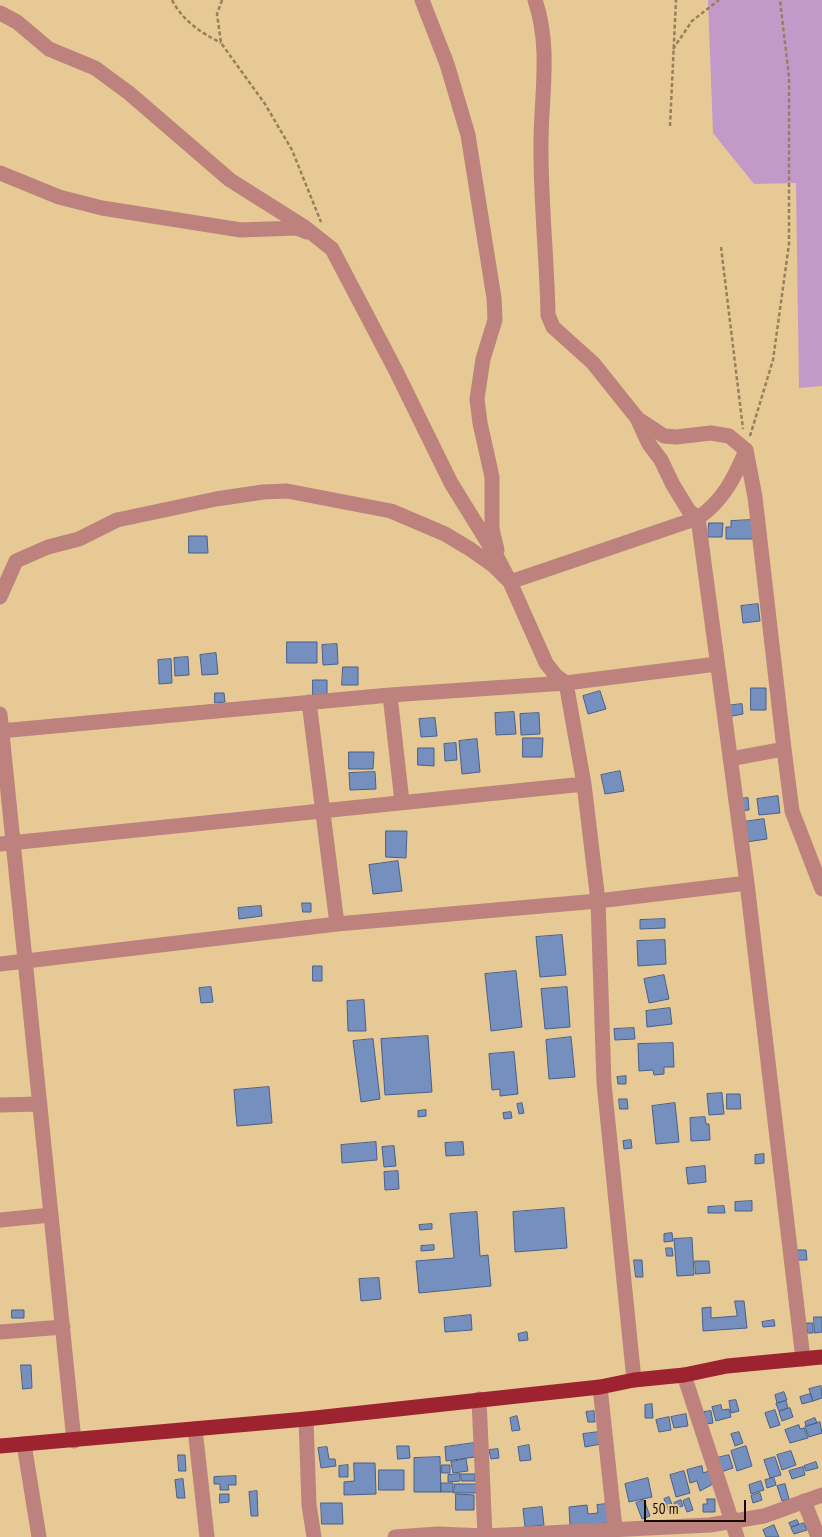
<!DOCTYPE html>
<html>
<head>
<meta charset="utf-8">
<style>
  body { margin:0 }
  #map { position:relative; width:822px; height:1537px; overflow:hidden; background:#e6c994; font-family:"PT Sans Narrow",sans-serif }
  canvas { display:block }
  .scale { position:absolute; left:644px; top:1500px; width:102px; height:22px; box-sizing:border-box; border:2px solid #140a00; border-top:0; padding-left:6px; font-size:15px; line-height:18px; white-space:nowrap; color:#140a00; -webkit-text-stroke:4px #e6c994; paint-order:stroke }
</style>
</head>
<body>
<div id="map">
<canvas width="822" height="1537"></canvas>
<div class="scale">50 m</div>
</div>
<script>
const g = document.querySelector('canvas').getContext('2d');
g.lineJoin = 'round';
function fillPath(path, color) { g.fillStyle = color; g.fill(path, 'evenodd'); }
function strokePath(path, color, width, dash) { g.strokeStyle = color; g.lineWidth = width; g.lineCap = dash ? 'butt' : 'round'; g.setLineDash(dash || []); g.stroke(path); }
const green = new Path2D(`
  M708,0H822V386L799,388L796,183L754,184L713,133Z`);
const building = new Path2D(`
  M752,520L753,539H726V527H731V521Z
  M709,523H723L722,537H708Z
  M189,536H207L208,553H189Z
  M758,604L760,621L743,623L741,606Z
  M287,642H317V663H287Z
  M337,644L338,664L323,665L322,645Z
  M216,653L218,674L202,675L200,655Z
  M188,657L189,675L175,676L174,658Z
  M171,659L172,683L159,684L158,660Z
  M343,667H358V685H342Z
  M313,680H327V694L313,695Z
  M751,688H766V710H751Z
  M600,691L606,709L588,714L583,696Z
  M215,693H224L225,702L215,703Z
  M742,704L743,714L727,717L725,706Z
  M514,712L516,734L496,735L495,713Z
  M539,713L540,734L521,735L520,714Z
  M435,718L437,736L421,737L419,719Z
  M523,738H543L542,757H523Z
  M477,739L480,772L462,774L459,741Z
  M456,743L457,760L445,761L444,744Z
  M418,748H434V766L418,765Z
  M349,752H374L373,769H349Z
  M620,771L624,791L605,794L601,775Z
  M375,772L376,789L350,790L349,773Z
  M778,796L780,813L759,815L757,799Z
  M748,798L749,810L739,811V799Z
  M764,819L767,839L746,842L743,822Z
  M386,831H407L406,858L386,857Z
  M398,861L402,891L373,894L369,865Z
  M302,903H311V912H303Z
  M261,906L262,916L239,919L238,908Z
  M665,919V928L640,929V920Z
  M562,935L566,975L540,977L536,937Z
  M665,940L666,964L638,966L637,941Z
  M313,966H322V981H313Z
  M516,971L522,1027L491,1031L485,974Z
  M664,975L669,999L649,1003L644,979Z
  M211,987L213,1002L201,1003L199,988Z
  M567,987L570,1027L545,1029L541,989Z
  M364,1000L366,1031H348L347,1001Z
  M670,1008L672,1024L647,1027L646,1011Z
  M634,1028L635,1039L615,1040L614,1029Z
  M428,1036L432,1092L385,1095L381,1039Z
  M571,1037L575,1077L549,1079L546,1040Z
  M373,1039L380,1099L361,1102L353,1041Z
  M673,1043L674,1067H664V1074L654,1075L653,1070L639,1071L638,1044Z
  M514,1052L518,1094L500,1096V1089L492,1090L489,1054Z
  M626,1076V1084H618L617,1077Z
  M269,1087L272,1123L237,1126L234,1090Z
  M722,1093L724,1114L709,1115L707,1094Z
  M727,1094H740L741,1109H727Z
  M619,1099H627L628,1109H620Z
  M522,1103L524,1113L519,1114L517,1104Z
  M675,1103L679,1142L656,1144L652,1106Z
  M426,1110V1116L418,1117V1111Z
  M511,1112L512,1118L504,1119L503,1113Z
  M705,1117L706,1124H709L710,1140L691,1141L690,1118Z
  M631,1140L632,1148L624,1149L623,1141Z
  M376,1142L377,1160L342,1163L341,1145Z
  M463,1142L464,1155L446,1156L445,1143Z
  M394,1146L396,1166L384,1167L382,1147Z
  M764,1154V1163L755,1164V1155Z
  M705,1166L706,1182L688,1184L686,1168Z
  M398,1171L399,1189L385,1190L384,1172Z
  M752,1201V1211H735V1202Z
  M724,1206L725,1213H708V1207Z
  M564,1208L567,1248L515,1252L513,1212Z
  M477,1212L480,1256L488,1255L491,1286L419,1293L416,1261L454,1258L450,1214Z
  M432,1224V1229L420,1230L419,1225Z
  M672,1233L673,1241L664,1242V1234Z
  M692,1238L694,1275L677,1276L674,1239Z
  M434,1245V1250L421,1251V1246Z
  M666,1248H672L673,1256H667Z
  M796,1250H806L807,1260H797Z
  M634,1260H642L643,1277H636Z
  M695,1261H709L710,1273L696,1274Z
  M379,1278L381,1299L361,1301L359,1279Z
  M735,1301H744L747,1328L703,1331L702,1308L711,1307V1318L737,1316Z
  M12,1310H24V1318H12Z
  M471,1315L472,1330L445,1332L444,1318Z
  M814,1317H822V1332L815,1333Z
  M774,1320L775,1326L763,1327L762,1322Z
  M807,1323H813V1333H808Z
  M527,1332L528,1340L519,1341L518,1334Z
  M21,1365H31L32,1388L23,1389Z
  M821,1386L822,1398L813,1401L809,1389Z
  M784,1392L787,1400L777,1403L775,1395Z
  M810,1394L813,1401L802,1404L800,1397Z
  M736,1400L739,1411L731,1413L729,1401Z
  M786,1401L788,1408L779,1411L776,1404Z
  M652,1404L653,1418H645V1405Z
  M721,1405L722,1410L729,1409L731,1417L716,1421L712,1407Z
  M790,1408L793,1417L782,1421L779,1412Z
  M775,1410L780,1425L770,1428L765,1413Z
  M594,1411L595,1422H588L586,1412Z
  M711,1411L713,1423L706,1424L704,1412Z
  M686,1414L688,1426L674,1428L671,1417Z
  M517,1416L520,1430L512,1431L510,1418Z
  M669,1417L671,1430L659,1432L656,1420Z
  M815,1418L817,1423L806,1426L805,1422Z
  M820,1422L822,1433L809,1437L805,1427Z
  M799,1425L800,1429L804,1428L808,1438L790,1443L785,1430Z
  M599,1432L601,1444L585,1447L583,1434Z
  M739,1432L743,1443L735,1446L731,1434Z
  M474,1443L475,1457L446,1461L445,1447Z
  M529,1445L531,1460L520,1461L518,1447Z
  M397,1446H409L410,1458L398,1459Z
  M746,1446L752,1466L737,1471L731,1451Z
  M327,1447L329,1459H335L336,1466L321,1468L318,1448Z
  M498,1449L499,1458L491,1459L489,1450Z
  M791,1451L796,1465L782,1470L777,1455Z
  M178,1455H185L186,1471H179Z
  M729,1455L733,1468L721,1472L717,1458Z
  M440,1457L441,1492H414V1458Z
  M775,1457L781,1475L770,1478L764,1460Z
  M466,1459L468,1471L453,1473L451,1462Z
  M816,1462L818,1468L806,1471L804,1466Z
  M354,1463H375L376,1494L344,1495V1482L354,1481Z
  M348,1465V1477H339V1466Z
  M442,1465H450V1473H442Z
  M702,1466L703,1473L709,1471L713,1484L700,1491L697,1481L690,1483L687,1470Z
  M803,1467L805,1475L792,1479L789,1471Z
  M379,1470H404V1490H379Z
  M684,1471L690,1493L676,1497L670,1475Z
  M460,1474V1481L448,1482V1475Z
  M461,1474H475V1481H462Z
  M236,1476V1485H228L229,1490H220V1484H214V1477Z
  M648,1478L652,1497L629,1502L625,1484Z
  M774,1478L776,1485L767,1488L765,1480Z
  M183,1479L185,1498H177L175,1480Z
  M761,1481L764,1490L751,1494L749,1485Z
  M441,1483H453V1492H441Z
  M455,1484H477V1493H454Z
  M785,1484L789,1499L782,1501L777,1486Z
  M257,1491L258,1516H251L249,1492Z
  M760,1493L762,1500L753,1503L751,1496Z
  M220,1494H229V1502L220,1503Z
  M456,1494L474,1495V1510H456Z
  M669,1497L675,1512L670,1514L664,1499Z
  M689,1498L693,1510L687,1512L683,1501Z
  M707,1499H715V1512H703V1504H707Z
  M644,1500L650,1516L642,1519L636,1503Z
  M681,1500L683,1506L676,1508L674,1503Z
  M321,1503H342L343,1524H322Z
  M606,1504L608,1523L570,1526L569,1507L587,1505L588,1514L598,1513L597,1505Z
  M542,1507L544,1525L525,1527L523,1509Z
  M797,1520L799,1524L791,1527L789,1523Z
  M804,1523L807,1530L794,1534L791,1528Z
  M774,1525L779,1537H766L763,1530Z`);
const path = new Path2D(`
  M172,0C183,21 200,32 221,43
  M222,0L217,14L221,43L265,104L292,150L321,222
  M673,49L692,21L719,0
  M670,126L676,0
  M721,247L743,429
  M750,436L773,360L789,244V77L780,0`);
const minor = new Path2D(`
  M422,0L447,64L468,135L494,298L495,320L483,359L477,399L480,423L492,477V529L497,550
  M535,0C552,50 540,100 541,151C541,206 547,260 548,315L553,327L593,363L637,418L649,444L661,460L673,485L689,511L698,518L747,883L803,1359
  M0,13L17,22L49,49L95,68L129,93L230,180L303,226L332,249L395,369L451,483L498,559L510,582L698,518C723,501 735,477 746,450
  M0,173L59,197L102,208L241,230L297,228L307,232
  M638,419L664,436L676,437L711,433L729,436L746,450L755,497L784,749
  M0,597L16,561L48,547L79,539L117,520L216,499L263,492L287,491L391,511L445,534L470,549L494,566L510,582L546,663L556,676L566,683L584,784L598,901L604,1083L634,1380
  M390,695L402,802
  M309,702L337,924
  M0,714L74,1441
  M0,731L390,695L566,683L717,664
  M730,759L784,749L792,811L822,889
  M0,844L584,784
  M0,964L337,924L598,901L747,883
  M0,1105L40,1104
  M0,1220L51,1215
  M0,1332L63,1327
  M684,1375L737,1537
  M600,1387L615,1528L613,1537
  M479,1399L485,1536
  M306,1419L309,1505L314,1537
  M195,1429L207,1537
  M24,1444L39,1537
  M804,1501L818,1537
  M395,1537L438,1534L485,1536L710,1525L764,1516L822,1495`);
const trunk = new Path2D(`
  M0,1446L306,1419L600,1387L634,1380L684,1375L727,1366L822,1357`);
fillPath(green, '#c399ca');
fillPath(building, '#758fbe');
strokePath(building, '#48608b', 1);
strokePath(path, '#96805c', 2.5, [4, 2.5]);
strokePath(minor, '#bd817e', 15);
strokePath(trunk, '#9e2330', 15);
</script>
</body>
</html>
